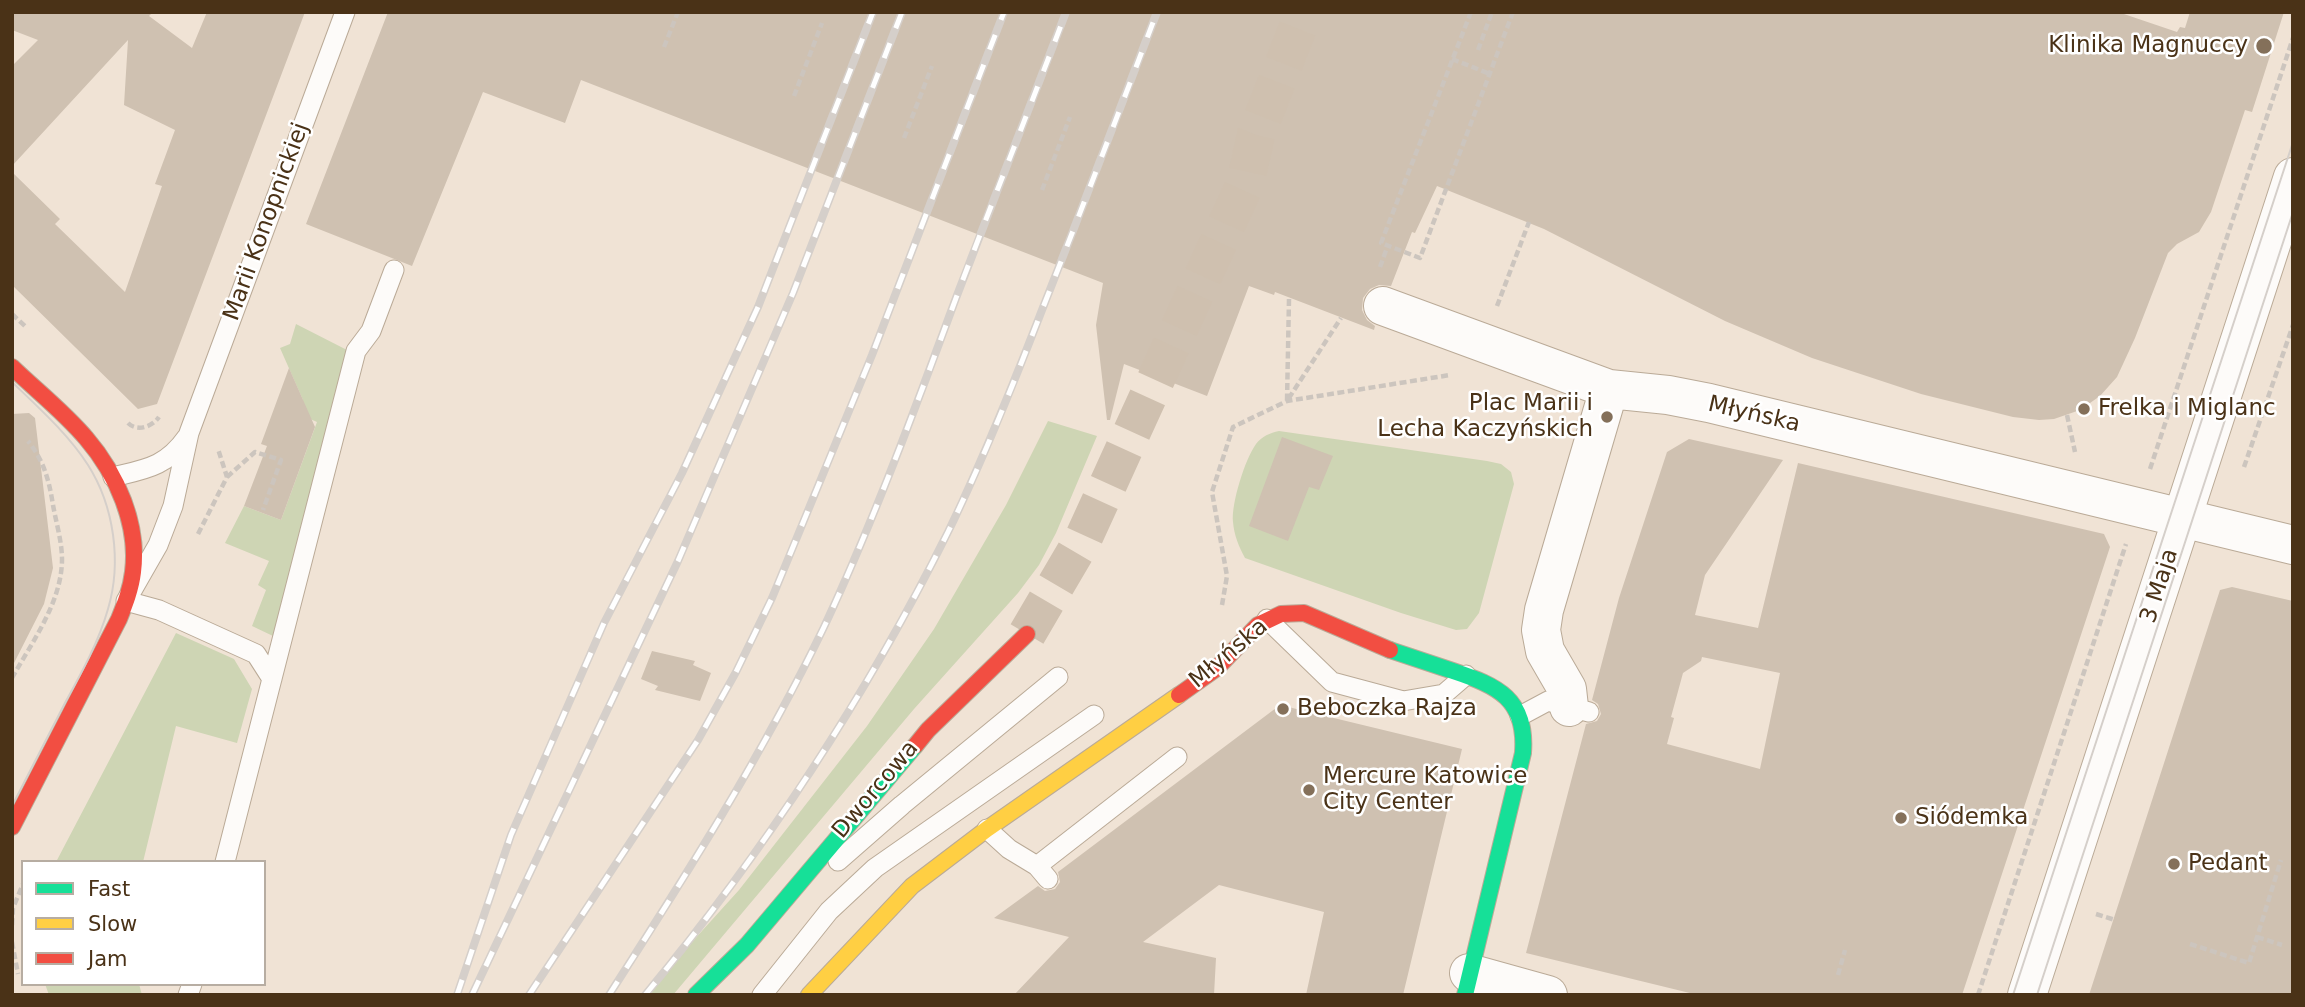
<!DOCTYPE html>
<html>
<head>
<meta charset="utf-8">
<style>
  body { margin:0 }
  #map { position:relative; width:2305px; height:1007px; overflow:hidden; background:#f0e3d5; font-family:"DejaVu Sans",sans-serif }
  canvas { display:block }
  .frame { position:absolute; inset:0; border:14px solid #4a3217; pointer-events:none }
  .legend { position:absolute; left:21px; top:860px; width:245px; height:126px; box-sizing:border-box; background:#fff; border:2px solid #b7ada2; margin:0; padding:9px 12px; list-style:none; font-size:21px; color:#4a3217 }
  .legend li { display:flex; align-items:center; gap:14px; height:35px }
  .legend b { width:35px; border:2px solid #b7ada2 }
</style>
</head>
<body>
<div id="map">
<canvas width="2305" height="1007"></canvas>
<div class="frame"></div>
<ul class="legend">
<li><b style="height:9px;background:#16e098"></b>Fast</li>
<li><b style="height:9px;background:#ffcf43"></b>Slow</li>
<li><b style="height:9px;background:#f24e42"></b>Jam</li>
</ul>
</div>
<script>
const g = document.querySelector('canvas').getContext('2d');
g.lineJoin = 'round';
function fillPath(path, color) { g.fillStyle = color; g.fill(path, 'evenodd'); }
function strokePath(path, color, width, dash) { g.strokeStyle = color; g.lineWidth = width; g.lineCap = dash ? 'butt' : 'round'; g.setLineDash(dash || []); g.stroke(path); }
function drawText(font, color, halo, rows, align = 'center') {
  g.font = font + ' "DejaVu Sans",sans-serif'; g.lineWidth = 5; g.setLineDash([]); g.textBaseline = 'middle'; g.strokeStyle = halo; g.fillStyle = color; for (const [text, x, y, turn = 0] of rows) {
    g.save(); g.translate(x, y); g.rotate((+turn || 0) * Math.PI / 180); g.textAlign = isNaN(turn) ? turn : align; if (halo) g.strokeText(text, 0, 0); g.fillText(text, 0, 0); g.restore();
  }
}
const green = new Path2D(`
  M296,324L347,350L273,636L252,626L266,590L258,585L269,561L225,543L244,506L281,520L317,422L299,414L303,400L280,348L290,344Z
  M1048,421L1097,436L1056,533L1039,565L1018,593L914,709L673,995H644L739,890L867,726L934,629L1006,505Z
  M1279,431L1487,461L1501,464L1511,472L1514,484L1479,613L1467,629L1456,630L1401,613L1245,558C1239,547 1234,535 1233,522C1231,504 1245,459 1256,444C1262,436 1270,433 1279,431Z
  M176,633L234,659L252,689L237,743L176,726L143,862H56Z
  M45,984H139L142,995H49Z`);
const building = new Path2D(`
  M12,12H153L149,16L192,48L207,12H305L157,404L138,409L12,285V172L60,219L55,224L125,292L162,186L155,184L175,130L124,105L128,40L12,166V66L38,40L12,30Z
  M388,12H2118L2177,32L2180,27L2185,28L2190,12H2284L2252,112L2245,110L2211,212L2199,232L2177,244L2168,253L2135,338L2117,377L2100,396L2080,410L2054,419L2039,420L2013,417L1921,394L1812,358L1725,321L1544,229L1437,186L1415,233L1412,232L1391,286L1379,285L1370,289L1363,298L1362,310L1367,320L1375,326L1374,330L1275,292L1274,295L1249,286L1207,396L1124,364L1110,420H1107L1096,325L1103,283L581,80L565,123L483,92L412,266L306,224Z
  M289,368L315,427L281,520L244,506L267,446L261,444Z
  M29,413L35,418L53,568L44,604L12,667V414Z
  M1282,437L1333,456L1319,490L1309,487L1288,541L1249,526Z
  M1689,439L1783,460L1705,575L1695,615L1758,628L1798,463L2104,534L2110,547L1962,995H1698L1526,953L1586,724L1597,721L1601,714L1598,704L1592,700L1619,598L1667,452ZM1702,657L1780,673L1760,769L1667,744L1674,718L1671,717L1683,673L1701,661Z
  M2232,587L2293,601V995H2089L2220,590Z
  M652,651L695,661L693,665L711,673L700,701L655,690L658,686L641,679Z
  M1280,705L1462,749L1403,995H1306L1324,912L1219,885L1143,942L1216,958L1214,995H1014L1069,937L994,918L1038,886L1045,891L1055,889L1060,882L1058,872Z`);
const secondaryTunnel = new Path2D(`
  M1027,634L1084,537L1245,184L1256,135L1304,12`);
const path = new Path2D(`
  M1471,12L1381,243L1420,258L1513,12
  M664,47L678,12
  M1478,50L1492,12
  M1452,59L1490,74
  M794,96L822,23
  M904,138L932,66
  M1042,190L1070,117
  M1380,267L1388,245
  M1289,299L1287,401L1341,318
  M1497,306L1529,222
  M12,314L27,328
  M2067,415L2075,452
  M128,423C137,432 152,427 159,417
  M2244,467L2293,325
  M2150,469L2293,38
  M227,477L255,452L281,460L263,510
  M198,534L227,477L218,449
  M1222,605L1227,576L1212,492L1233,427L1287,401L1450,375
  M12,678C32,642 62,602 62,559C62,542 56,522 53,505C49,480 44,461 28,441
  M2096,914L2115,920
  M12,925L13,908L23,884
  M2257,937L2282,945
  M12,942L18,974
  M2190,944L2249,963L2281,860
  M1838,975L1845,950
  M1978,995L2126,544`);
const lane = new Path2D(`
  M113,477C146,469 166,467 187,437
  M1267,619L1332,682L1403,701L1444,694L1466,675
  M272,679L256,654L159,610L126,601L158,545L173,506L189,433L345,12
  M1520,716L1548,701L1589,712
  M987,829L1009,849L1037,866L1048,879
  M838,861L902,805L1058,677
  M225,862L356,351L371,331L394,270
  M1037,866L1177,757
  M188,995L192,984
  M762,995L829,911L875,868L1094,715`);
const street = new Path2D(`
  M1383,306L1609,389
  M1569,707L1567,689L1545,651L1541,630L1544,610L1609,389L1668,395L1709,403L2293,545
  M1469,973L1548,995
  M2027,995L2293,177`);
const fast = new Path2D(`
  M1390,650C1411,657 1432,664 1453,671C1498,686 1527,699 1523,753L1465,995
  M696,995L747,945L915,746`);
const slow = new Path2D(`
  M809,995L912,886L987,829L1179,695`);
const jam = new Path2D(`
  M12,367C37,391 64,412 86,438C117,474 139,525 133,572C131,589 125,604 119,619L12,827
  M1179,695L1217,668L1258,625L1281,614L1304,613L1390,650
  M915,746L928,730L1027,634`);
const tram = new Path2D(`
  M12,382C39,408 68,434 88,465C114,506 122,562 108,609C99,641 82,672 66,701C48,736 30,771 12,806
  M2013,995L2293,142
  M2037,995L2293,212`);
const rail = new Path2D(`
  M457,995L511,835L604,623L682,473L758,307L873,12
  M472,995L678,561L793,293L902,12
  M529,995L698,740L736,672L772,598L872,355L1004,12
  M609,995C686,875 762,756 824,627C874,520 915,409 956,298C992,202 1030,108 1066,12
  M645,995C763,853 866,697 948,532C983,460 1013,385 1042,310C1081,211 1119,112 1157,12`);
const markers = [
  [2264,46,9,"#84705a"],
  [2084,409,7,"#84705a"],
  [1607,417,7,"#84705a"],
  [1283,709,7,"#84705a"],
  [1309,790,7,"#84705a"],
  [1901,818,7,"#84705a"],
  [2174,864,7,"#84705a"]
];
const poiNames = [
  ["Klinika Magnuccy",2248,46,"right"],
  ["Plac Marii i",1593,404,"right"],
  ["Lecha Kaczyńskich",1593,430,"right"],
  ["Frelka i Miglanc",2098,409],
  ["Beboczka Rajza",1297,709],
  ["Mercure Katowice",1323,777],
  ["City Center",1323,803],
  ["Siódemka",1915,818],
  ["Pedant",2188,864]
];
const streetNames = [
  ["Marii Konopnickiej",267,222,-70],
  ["Młyńska",1754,415,13],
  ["3 Maja",2160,586,-72],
  ["Młyńska",1229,654,-40],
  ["Dworcowa",876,790,-50]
];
fillPath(green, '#ced5b4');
fillPath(building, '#cfc1b1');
strokePath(secondaryTunnel, '#cfc0af', 38, [38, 19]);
strokePath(lane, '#baaa97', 21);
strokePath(street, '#baaa97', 40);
strokePath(fast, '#baaa97', 18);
strokePath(slow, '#baaa97', 18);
strokePath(jam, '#baaa97', 18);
strokePath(path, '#ccc5be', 4.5, [7, 3.5]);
strokePath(lane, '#fdfbf9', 19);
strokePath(street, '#fdfbf9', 38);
strokePath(fast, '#16e098', 16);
strokePath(slow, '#ffcf43', 16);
strokePath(jam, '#f24e42', 16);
strokePath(tram, '#d5cfca', 2);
strokePath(rail, '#d5cfca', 8);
strokePath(rail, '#fff', 5, [16]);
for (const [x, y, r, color] of markers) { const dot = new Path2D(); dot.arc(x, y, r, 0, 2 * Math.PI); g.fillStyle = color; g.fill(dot); strokePath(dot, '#fff', 2.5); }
drawText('23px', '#4a3217', '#fff', poiNames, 'left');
drawText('23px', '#4a3217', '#fff', streetNames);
</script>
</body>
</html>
